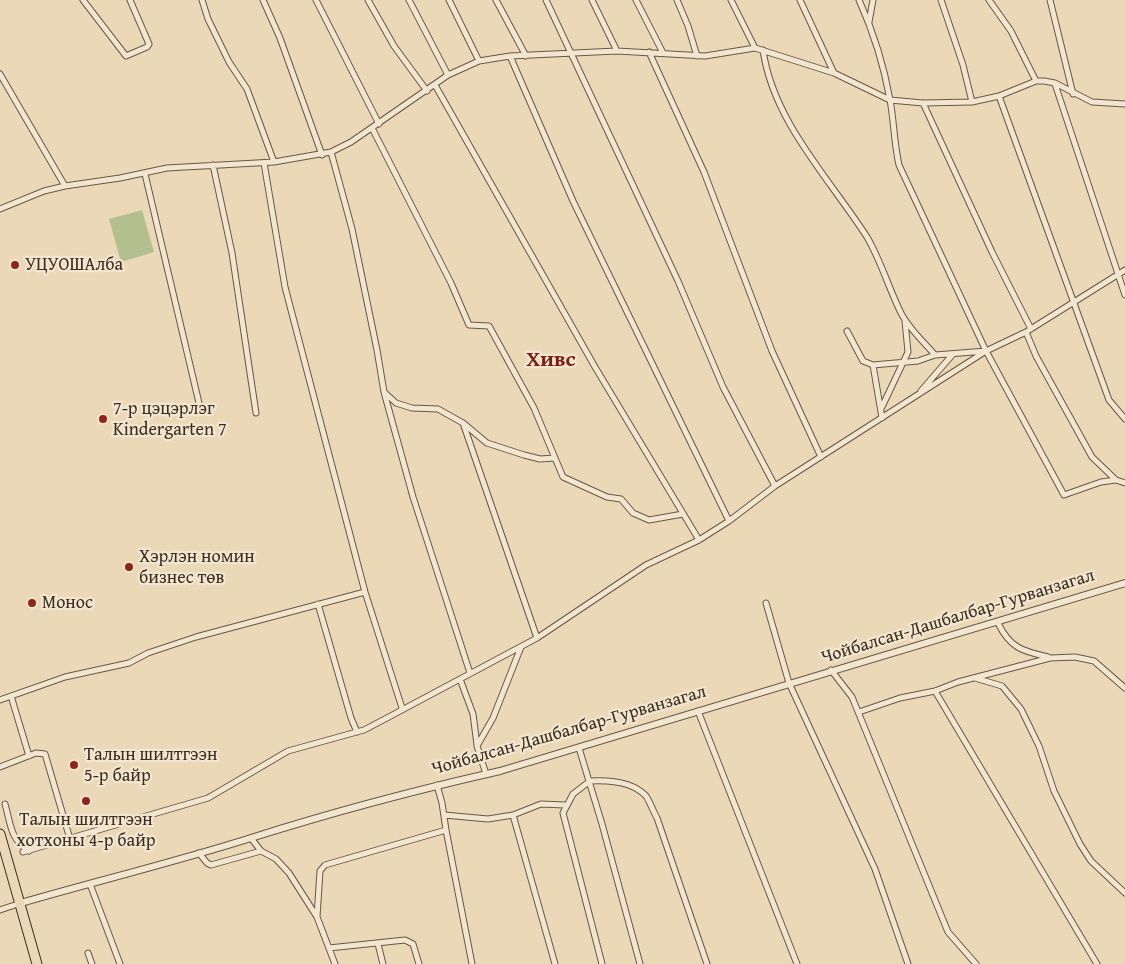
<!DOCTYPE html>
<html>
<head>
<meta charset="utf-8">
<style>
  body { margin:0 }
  canvas { display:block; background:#ebd8b7 }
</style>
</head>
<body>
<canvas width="1125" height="964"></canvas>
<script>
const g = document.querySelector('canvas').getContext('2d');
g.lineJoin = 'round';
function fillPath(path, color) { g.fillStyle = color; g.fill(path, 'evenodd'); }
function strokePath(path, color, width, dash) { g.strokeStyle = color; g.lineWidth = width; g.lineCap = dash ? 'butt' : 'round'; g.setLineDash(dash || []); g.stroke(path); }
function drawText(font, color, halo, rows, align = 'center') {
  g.font = font + ' "Gentium Book Plus",serif'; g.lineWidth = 4.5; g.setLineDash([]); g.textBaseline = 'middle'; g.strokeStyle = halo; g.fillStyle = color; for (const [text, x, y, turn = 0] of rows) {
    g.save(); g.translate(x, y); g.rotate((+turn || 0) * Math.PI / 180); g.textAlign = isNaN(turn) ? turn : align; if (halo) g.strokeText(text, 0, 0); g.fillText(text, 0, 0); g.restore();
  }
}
const green = new Path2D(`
  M142,210L154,252L121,262L109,219Z`);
const minor = new Path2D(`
  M83,0L126,56L147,47L149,44L130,0
  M202,0L208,19L229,62L247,89L274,162
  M263,0L280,38L322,155
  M316,0L379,124
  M368,0L394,46L427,91
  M409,0L448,75
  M449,0L479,61
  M496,0L526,56
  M546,0L678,281L723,387L775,486
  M592,0L617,51
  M636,0L663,53
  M677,0L688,26L697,56
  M731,0L755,48
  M800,0L834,73
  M859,0C873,31 884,66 890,100C894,121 894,143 899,165L986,351L1064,495L1101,482L1116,480
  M941,0L963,65L972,102
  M989,0L1011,31L1036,81
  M1050,0L1073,94
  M869,22L873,0
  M763,50C773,121 829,178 867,237C881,261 889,289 901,313C909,329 924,342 935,355
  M649,52L704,172L772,351L821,457
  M510,56L573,201L729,521
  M0,74L65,186
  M1055,84L1125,295
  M435,85L595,367L699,540
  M999,96L1109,400L1125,419
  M923,103L992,252L1031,329
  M372,128L451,283L469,325L489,326L534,408L563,477L607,497L621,499L633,513L649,520L683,514
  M331,152L352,229L377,350L384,392L413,497L470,673
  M264,163L285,287L365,592L402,708
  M213,165L232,253L256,413
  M145,174L199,403
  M0,209L44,191L65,186L120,178L167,168L274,162L331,152L351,142L448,75L479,61L510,56L617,51L705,56L755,48L834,73L890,100L923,103L972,102L999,96L1036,81H1044L1055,83L1092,102L1125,104
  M847,331L863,361L873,365L918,361L935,355L986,351L1026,332L1125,270
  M1026,332L1036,356L1092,457L1116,480L1125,483
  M873,365L882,418
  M921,391L953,354
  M384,392L396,403L412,408L438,409L463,423L487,443L524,455L540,459L555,458
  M881,409L908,352L905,321
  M463,423L537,638
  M766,603L789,683L875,869L908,964
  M318,604L351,718L357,732
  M998,623C1010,648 1022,651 1048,657
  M831,670L852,697L948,932L976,964
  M975,678L1002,686L1021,709L1039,746L1054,791L1080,844L1091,861L1125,893
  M460,679L473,714L477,745
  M935,691L1097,964
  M11,696L29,756
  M0,700L65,677L129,663L148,653L196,637L365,592
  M698,711L797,964
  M859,712L900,698L935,691L958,682L1050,658L1075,657L1094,661L1125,688
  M579,748L602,824L640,964
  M0,767L36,753L45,754L70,839
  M486,774L477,746L493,718L521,647
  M437,785L442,803L446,830L472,964
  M5,804C11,825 10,839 29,851
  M444,815L488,819L513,815L541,804L565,805
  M513,815L555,964
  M251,838L261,851L276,859L289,873L317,917
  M23,852L208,798L288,751L364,730L385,719L537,638L646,565L699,540L729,521L775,486L986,351
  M199,853L207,863L211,865L261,851
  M90,884L120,964
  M0,910L21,903
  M378,944L383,964
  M329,948L405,940L413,944L419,964
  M88,953L92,964
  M335,964L317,917L320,871L325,865L446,830
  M602,964L563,813L573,794L590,781C608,780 633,782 646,796C650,802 653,811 657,818L707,964`);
const tertiary = new Path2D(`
  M21,903C97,881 175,862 251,838C333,812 416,790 500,771L1125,583`);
const primary = new Path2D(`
  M0,834L37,964`);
const markers = [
  [15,265,5,"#8f2418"],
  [103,419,5,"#8f2418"],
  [129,567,5,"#8f2418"],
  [32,603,5,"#8f2418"],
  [74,765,5,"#8f2418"],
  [86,801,5,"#8f2418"]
];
const poiNames = [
  ["УЦУОШАлба",25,265],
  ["7-р цэцэрлэг",113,409],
  ["Kindergarten 7",113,430],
  ["Хэрлэн номин",139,557],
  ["бизнес төв",139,578],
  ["Монос",42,603],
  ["Талын шилтгээн",84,755],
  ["5-р байр",84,776],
  ["Талын шилтгээн",86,820,"center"],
  ["хотхоны 4-р байр",86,841,"center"]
];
const streetNames = [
  ["Чойбалсан-Дашбалбар-Гурванзагал",958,617,-17],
  ["Чойбалсан-Дашбалбар-Гурванзагал",569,731,-16]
];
const districtNames = [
  ["Хивс",551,360]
];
fillPath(green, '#b4bf90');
strokePath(minor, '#675846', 7);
strokePath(tertiary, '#675846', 8);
strokePath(primary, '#3b2e20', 11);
strokePath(minor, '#f2e6d0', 5);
strokePath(tertiary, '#f2e6d0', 6);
strokePath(primary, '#ebd8b7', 9);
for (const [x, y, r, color] of markers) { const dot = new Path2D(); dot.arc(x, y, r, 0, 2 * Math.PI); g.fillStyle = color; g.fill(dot); strokePath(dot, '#f2e6d0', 2); }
drawText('18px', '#3b2e20', '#f2e6d0', poiNames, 'left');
drawText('18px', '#3b2e20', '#f2e6d0', streetNames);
drawText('bold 22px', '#7a1f14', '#f2e6d0', districtNames);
</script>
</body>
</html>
